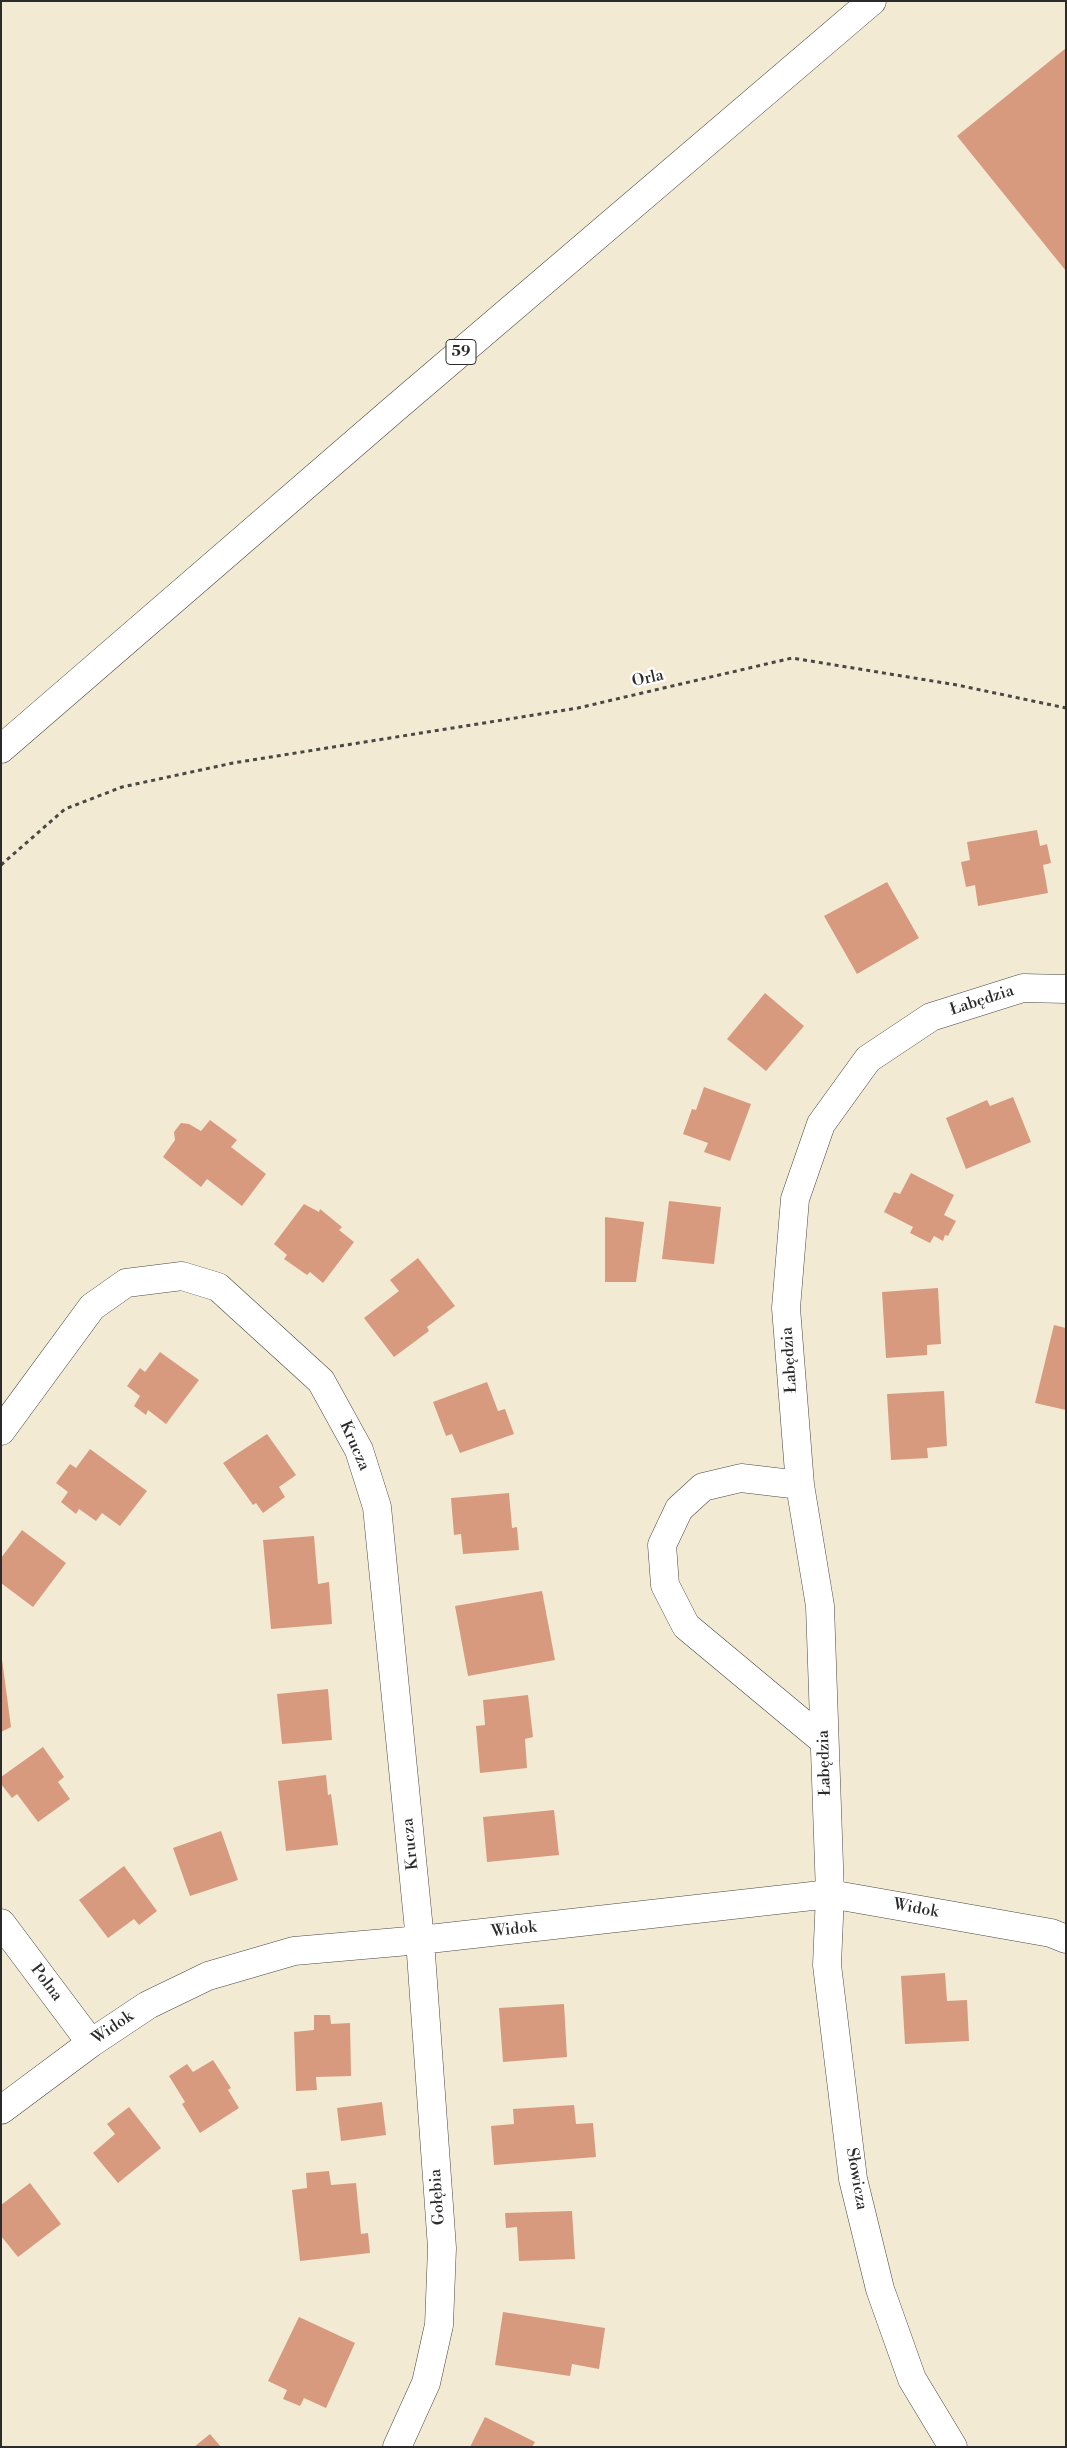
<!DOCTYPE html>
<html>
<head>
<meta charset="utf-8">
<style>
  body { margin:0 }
  #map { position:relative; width:1067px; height:2448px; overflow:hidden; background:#f3ead3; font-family:"Libre Bodoni",serif }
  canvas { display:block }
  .frame { position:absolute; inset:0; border:2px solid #2b2b2b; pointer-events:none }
</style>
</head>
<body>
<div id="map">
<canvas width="1067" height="2448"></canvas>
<div class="frame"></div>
</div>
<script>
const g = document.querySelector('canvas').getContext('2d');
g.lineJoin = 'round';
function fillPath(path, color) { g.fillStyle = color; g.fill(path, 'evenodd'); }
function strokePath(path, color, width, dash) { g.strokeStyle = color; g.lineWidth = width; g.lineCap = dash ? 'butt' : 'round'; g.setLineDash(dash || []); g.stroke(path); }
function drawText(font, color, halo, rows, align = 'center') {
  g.font = font + ' "Libre Bodoni",serif'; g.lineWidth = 4.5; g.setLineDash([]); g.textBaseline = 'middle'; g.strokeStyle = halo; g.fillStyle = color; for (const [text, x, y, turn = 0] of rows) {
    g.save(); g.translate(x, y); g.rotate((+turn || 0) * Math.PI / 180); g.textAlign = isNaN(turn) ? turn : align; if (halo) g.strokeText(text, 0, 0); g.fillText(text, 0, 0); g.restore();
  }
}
const building = new Path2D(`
  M1066,48V271L957,136Z
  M1037,830L1040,846L1047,844L1051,863L1043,865L1048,893L978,906L975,885L966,887L961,862L970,860L967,842Z
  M887,882L919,938L857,974L824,916Z
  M765,993L804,1026L766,1071L727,1039Z
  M704,1087L751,1104L730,1161L704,1152L708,1143L683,1134L692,1109L696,1110Z
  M1013,1097L1031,1142L966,1169L946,1118L987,1100L990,1106Z
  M210,1120L237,1140L231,1147L266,1174L242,1206L207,1179L201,1187L163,1157L175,1140L174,1132L181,1123L189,1124L201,1131Z
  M911,1173L954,1195L944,1215L956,1221L948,1236L945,1235L943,1241L934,1236L930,1243L910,1233L913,1227L884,1212L894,1192L900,1194Z
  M669,1201L721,1207L714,1264L662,1259Z
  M304,1204L319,1212L320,1209L342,1227L339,1230L354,1242L323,1283L310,1272L307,1275L284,1259L287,1255L274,1244Z
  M605,1217L644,1222L636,1282H605Z
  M418,1258L455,1306L427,1327L429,1331L394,1357L364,1318L399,1291L390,1280Z
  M938,1288L941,1344L927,1345V1355L886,1358L882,1292Z
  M1054,1325L1066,1328V1410L1035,1403Z
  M160,1352L199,1380L166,1424L148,1410L146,1415L134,1406L140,1396L127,1386L140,1368L145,1372Z
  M487,1382L498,1411L505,1409L514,1434L460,1453L452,1434L446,1436L433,1402Z
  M944,1391L947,1446L927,1448L928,1458L891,1460L887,1394Z
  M267,1434L296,1475L279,1487L285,1497L263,1513L256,1503L253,1505L223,1463Z
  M90,1449L147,1491L120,1526L102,1513L96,1521L79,1509L76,1514L61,1502L68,1492L56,1483L70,1464L76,1468Z
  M509,1493L512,1528L517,1527L519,1550L463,1554L461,1534L454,1535L451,1498Z
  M22,1530L66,1563L33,1607L1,1583V1558Z
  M314,1536L318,1584L329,1582L332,1624L271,1629L263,1540Z
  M542,1591L555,1660L468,1676L455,1606Z
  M1,1652L11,1727L1,1732Z
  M328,1689L332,1740L282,1744L277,1694Z
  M528,1695L533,1737L525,1739L527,1768L480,1773L476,1726L485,1725L483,1700Z
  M43,1747L64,1777L58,1782L70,1799L38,1822L17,1794L12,1798L1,1784V1777Z
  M326,1775L328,1795L331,1794L338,1845L286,1851L278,1781Z
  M554,1810L559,1855L487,1862L483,1817Z
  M221,1831L238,1880L190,1896L173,1848Z
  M124,1866L157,1911L139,1925L134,1919L108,1938L79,1900Z
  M945,1973L947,2001L967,2000L969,2041L905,2044L901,1976Z
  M564,2004L567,2057L503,2062L499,2008Z
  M314,2015H330L331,2024L350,2023L351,2076L316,2077L317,2090L296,2091L294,2032L314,2030Z
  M213,2060L231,2088L228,2090L239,2108L200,2133L182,2104L185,2102L169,2076L187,2064L193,2072Z
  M382,2102L386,2135L341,2141L337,2108Z
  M574,2105L576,2124L593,2123L596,2157L494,2165L491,2126L514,2124L513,2109Z
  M129,2107L161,2148L118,2183L93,2153L115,2134L107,2124Z
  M329,2171L331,2185L356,2183L361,2234L368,2233L370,2253L300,2261L292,2190L307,2188L306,2173Z
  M30,2183L61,2224L18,2257L1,2236V2205Z
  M572,2211L575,2259L519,2261L517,2227L506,2228L505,2213Z
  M503,2312L605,2328L599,2369L572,2364L570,2376L495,2365Z
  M299,2317L355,2343L326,2408L304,2398L300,2406L283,2399L287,2390L268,2381Z
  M485,2417L535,2442L532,2447H470Z
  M210,2434L221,2447H194Z`);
const path = new Path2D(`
  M1,865L65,809L122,787L233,763L578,708L792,658L957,685L1066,708`);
const minor = new Path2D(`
  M1,1431L92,1307L126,1283L182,1276L218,1287L321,1381L359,1450L377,1507L420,1940L442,2248L439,2325L426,2383L397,2447
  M800,1485L741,1478L703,1487L679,1509L662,1545L665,1585L686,1626L824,1741
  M1,1923L91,2043
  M1,2110L91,2043L148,2005L208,1976L294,1951L420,1940L830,1894L1051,1933L1066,1939
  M953,2447L912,2379L880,2289L853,2179L827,1965L830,1894L820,1606L800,1485L786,1308L795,1199L821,1124L868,1059L931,1017L1023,988L1066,989`);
const major = new Path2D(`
  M1,749L393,410L872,1`);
const shields = [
  [461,352,30]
];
const shieldNames = [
  ["59",461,352]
];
const streetNames = [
  ["Orla",648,679,-13],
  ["Łabędzia",982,1001,-18],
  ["Łabędzia",790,1360,-94],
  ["Krucza",354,1446,66],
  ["Łabędzia",825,1763,-92],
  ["Krucza",411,1844,-96],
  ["Widok",916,1909,10],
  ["Widok",514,1930,-6],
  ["Polna",46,1983,53],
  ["Widok",113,2028,-34],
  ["Słowicza",856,2179,80],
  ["Gołębia",438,2197,-94]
];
fillPath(building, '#d79a7f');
strokePath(minor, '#494844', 29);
strokePath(major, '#494844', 29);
strokePath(path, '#494844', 3, [4, 4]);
strokePath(minor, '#fff', 28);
strokePath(major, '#fff', 28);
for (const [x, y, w] of shields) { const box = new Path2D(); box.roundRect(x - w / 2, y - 12.5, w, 25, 4); g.fillStyle = '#fff'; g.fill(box); strokePath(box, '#2b2b2b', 1); }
drawText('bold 15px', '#2b2b2b', null, shieldNames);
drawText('16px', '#2b2b2b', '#fff', streetNames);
</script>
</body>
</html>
